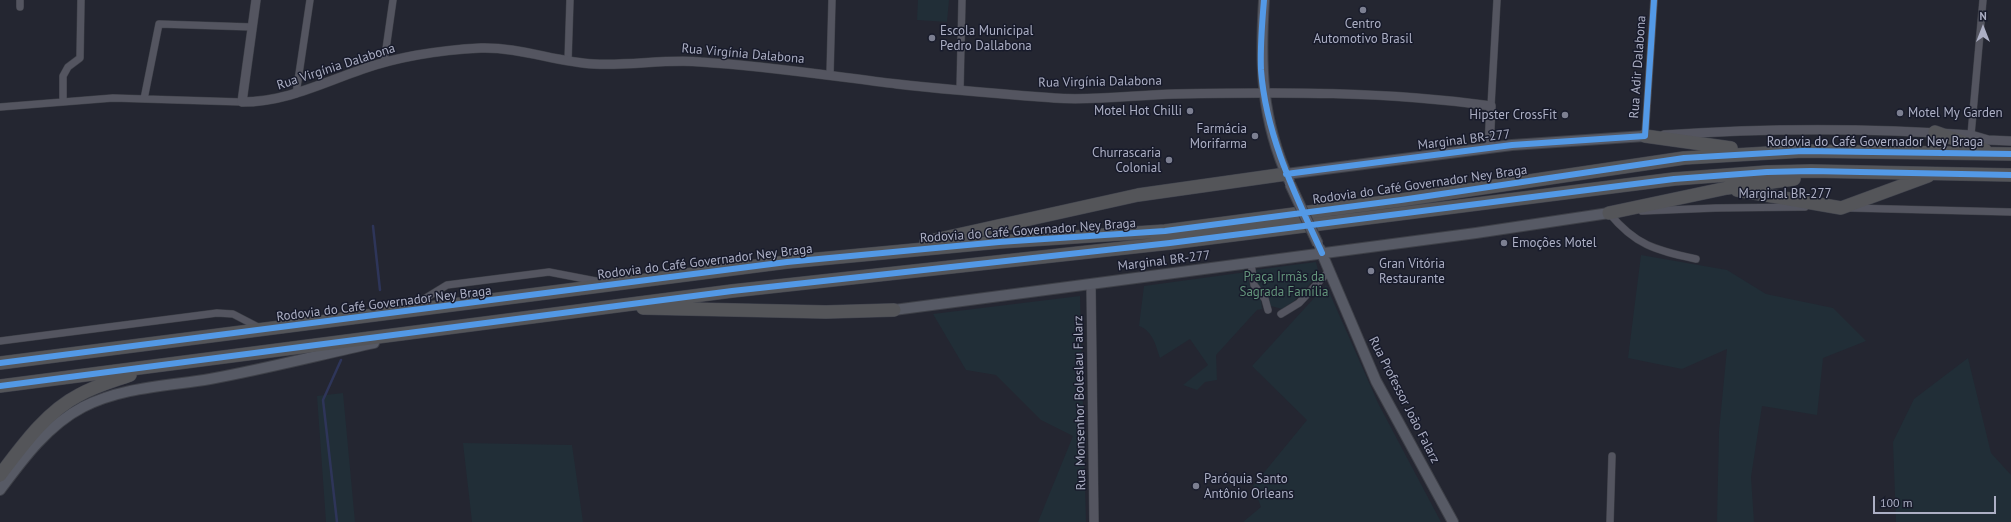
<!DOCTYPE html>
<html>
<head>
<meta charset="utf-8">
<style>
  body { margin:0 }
  #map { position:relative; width:2011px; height:522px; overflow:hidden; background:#242631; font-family:"PT Sans",sans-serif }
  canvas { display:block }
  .north { position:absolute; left:1963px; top:8px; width:40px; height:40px; -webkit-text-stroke:3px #181b2b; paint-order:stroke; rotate:0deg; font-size:11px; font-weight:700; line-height:16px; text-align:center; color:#acafc4 }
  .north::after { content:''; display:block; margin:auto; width:14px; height:18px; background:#acafc4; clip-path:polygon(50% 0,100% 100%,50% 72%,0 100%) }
  .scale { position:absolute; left:1873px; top:496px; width:123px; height:18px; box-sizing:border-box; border:2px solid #acafc4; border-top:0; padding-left:5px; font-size:12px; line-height:14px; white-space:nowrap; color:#acafc4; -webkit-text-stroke:3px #181b2b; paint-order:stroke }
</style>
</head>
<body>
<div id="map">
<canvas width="2011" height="522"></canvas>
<div class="north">N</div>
<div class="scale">100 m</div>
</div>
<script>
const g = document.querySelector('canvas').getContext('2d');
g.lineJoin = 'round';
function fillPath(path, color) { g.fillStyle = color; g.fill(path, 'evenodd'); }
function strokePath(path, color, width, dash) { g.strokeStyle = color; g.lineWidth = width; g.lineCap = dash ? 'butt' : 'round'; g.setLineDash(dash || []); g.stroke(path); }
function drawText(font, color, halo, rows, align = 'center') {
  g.font = font + ' "PT Sans",sans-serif'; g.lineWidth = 3; g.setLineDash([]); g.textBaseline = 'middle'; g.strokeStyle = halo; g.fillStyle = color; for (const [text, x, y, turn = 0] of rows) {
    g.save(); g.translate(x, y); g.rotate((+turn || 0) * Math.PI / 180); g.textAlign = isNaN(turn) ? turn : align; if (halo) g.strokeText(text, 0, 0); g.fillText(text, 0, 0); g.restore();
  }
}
const green = new Path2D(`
  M918,0H949L947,22L917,20Z
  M1641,255L1727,270L1766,294L1833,308L1866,341L1823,358L1817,415L1762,406L1751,477L1754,522H1717L1719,431L1727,349L1682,369L1628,358Z
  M1316,262L1319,274L1294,301L1282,309L1271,306L1265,293L1256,283L1255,270Z
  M1247,272L1251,290L1261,300L1262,309L1257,310L1216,355L1217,380L1205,382L1197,390L1183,385L1208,365L1190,339L1160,358C1156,346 1153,331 1139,326L1144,286Z
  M1326,285L1378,403L1441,522H1243L1261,507L1253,486L1307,420L1252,366Z
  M1080,296L1086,522H1038L1073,436L1041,420L996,375L966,370L933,314Z
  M1968,358L1991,453L2011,475V522H1896L1893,442L1914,399Z
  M343,393L355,522H326L317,396Z
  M463,443L572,445L583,522H472Z`);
const stream = new Path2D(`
  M373,226L380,290
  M337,522L323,400L341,360`);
const minor = new Path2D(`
  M20,0V7
  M568,61L570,0
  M384,63L393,0
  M830,74L832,0
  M960,90L962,0
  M296,94L310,0
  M144,99L159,24L252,27
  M63,101V76L68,67L80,58L81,0
  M1491,106L1497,0
  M0,107L113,98L242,102
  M1971,135L1983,0
  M1645,136L1654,0
  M1851,208L2011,212
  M1642,211L1716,208L1805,207
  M1609,213C1636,246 1656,250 1696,259
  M1251,263L1254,285L1265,299L1268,310
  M411,307L447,285L549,272L601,282
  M1281,314L1299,303L1330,270
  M0,341L217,313L233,314L260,328
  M1610,522L1612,456`);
const tertiary = new Path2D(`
  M256,0L242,102C286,102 322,83 363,69C400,56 442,50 481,48C520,47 556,62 594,64C630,66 665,59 701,62C767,66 831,76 897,84C949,90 1002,94 1054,98C1094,101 1135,95 1175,94C1280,92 1386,91 1491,106L1489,148
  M1664,135C1766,128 1869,128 1971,135L1988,140L2011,141
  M1091,284L1094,522`);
const secondary = new Path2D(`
  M1264,0C1260,65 1261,119 1289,180
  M1286,174L1512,145L1645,136
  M1320,249L1376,381L1453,522
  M894,310L1476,233L1609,213
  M0,490C23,459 48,425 83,407C122,387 168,386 210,379C265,369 319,355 374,343`);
const motorway = new Path2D(`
  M1935,132L1985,150
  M1645,136L1731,148
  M1737,190L1841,208L1928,176
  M1609,213L1727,188L1794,179
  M926,242L1138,195L1286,174
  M643,308L826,312L894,310
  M0,363L787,262L999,242L1165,231L1401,200L1684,158L1803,151L2011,154
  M0,386L732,291L1170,243L1674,179L1767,172L1811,171L2011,175
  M0,475C22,446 46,412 79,395C95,386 113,381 130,375`);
const secondaryBridge = new Path2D(`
  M1290,184L1318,244`);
const cycleway = new Path2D(`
  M1264,0C1262,23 1260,47 1261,70C1266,136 1295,194 1322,253
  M1286,174L1512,145L1645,136L1654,0
  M0,363L787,262L999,242L1165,231L1401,200L1684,158L1803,151L2011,154
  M0,386L732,291L1170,243L1674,179L1767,172L1811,171L2011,175`);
const markers = [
  [1363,10,4,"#7c7f91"],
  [932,38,4,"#7c7f91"],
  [1190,111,4,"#7c7f91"],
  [1900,113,4,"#7c7f91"],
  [1565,115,4,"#7c7f91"],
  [1255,136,4,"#7c7f91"],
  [1169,160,4,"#7c7f91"],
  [1504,243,4,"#7c7f91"],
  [1371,271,4,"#7c7f91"],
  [1196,486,4,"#7c7f91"]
];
const poiNames = [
  ["Centro",1363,24,"center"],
  ["Automotivo Brasil",1363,39,"center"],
  ["Escola Municipal",940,31],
  ["Pedro Dallabona",940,46],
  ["Motel Hot Chilli",1182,111,"right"],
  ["Motel My Garden",1908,113],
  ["Hipster CrossFit",1557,115,"right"],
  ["Farmácia",1247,129,"right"],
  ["Morifarma",1247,144,"right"],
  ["Churrascaria",1161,153,"right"],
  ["Colonial",1161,168,"right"],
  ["Emoções Motel",1512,243],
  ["Gran Vitória",1379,264],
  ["Restaurante",1379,279],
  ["Paróquia Santo",1204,479],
  ["Antônio Orleans",1204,494]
];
const streetNames = [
  ["Rua Virgínia Dalabona",743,54,5],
  ["Rua Virgínia Dalabona",336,67,-18],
  ["Rua Adir Dalabona",1638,67,-86],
  ["Rua Virgínia Dalabona",1100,82,-1],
  ["Marginal BR-277",1464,140,-7],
  ["Rodovia do Café Governador Ney Braga",1875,142],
  ["Rodovia do Café Governador Ney Braga",1420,185,-8],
  ["Marginal BR-277",1785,194],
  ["Rodovia do Café Governador Ney Braga",1028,231,-4],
  ["Marginal BR-277",1164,261,-7],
  ["Rodovia do Café Governador Ney Braga",705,262,-7],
  ["Rodovia do Café Governador Ney Braga",384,304,-7],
  ["Rua Professor João Falarz",1404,400,63],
  ["Rua Monsenhor Boleslau Falarz",1080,403,-91]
];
const parkNames = [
  ["Praça Irmãs da",1284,277],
  ["Sagrada Família",1284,292]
];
fillPath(green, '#212e37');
strokePath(stream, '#2e3559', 2.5);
strokePath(minor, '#3e4048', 8);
strokePath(tertiary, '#3e4048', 10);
strokePath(secondary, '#3e4048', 12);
strokePath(motorway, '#40434d', 14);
strokePath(minor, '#545560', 7);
strokePath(tertiary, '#545560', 9);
strokePath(secondary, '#575a65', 10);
strokePath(motorway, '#545559', 13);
strokePath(secondaryBridge, '#3e4048', 12, []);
strokePath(secondaryBridge, '#575a65', 10);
strokePath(cycleway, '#5399e6', 6);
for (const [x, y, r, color] of markers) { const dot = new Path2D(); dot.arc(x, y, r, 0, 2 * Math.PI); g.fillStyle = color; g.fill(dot); strokePath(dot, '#181b2b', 1.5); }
drawText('13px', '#acafc4', '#181b2b', poiNames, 'left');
drawText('13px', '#acafc4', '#181b2b', streetNames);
drawText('13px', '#63957b', '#181b2b', parkNames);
</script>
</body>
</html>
